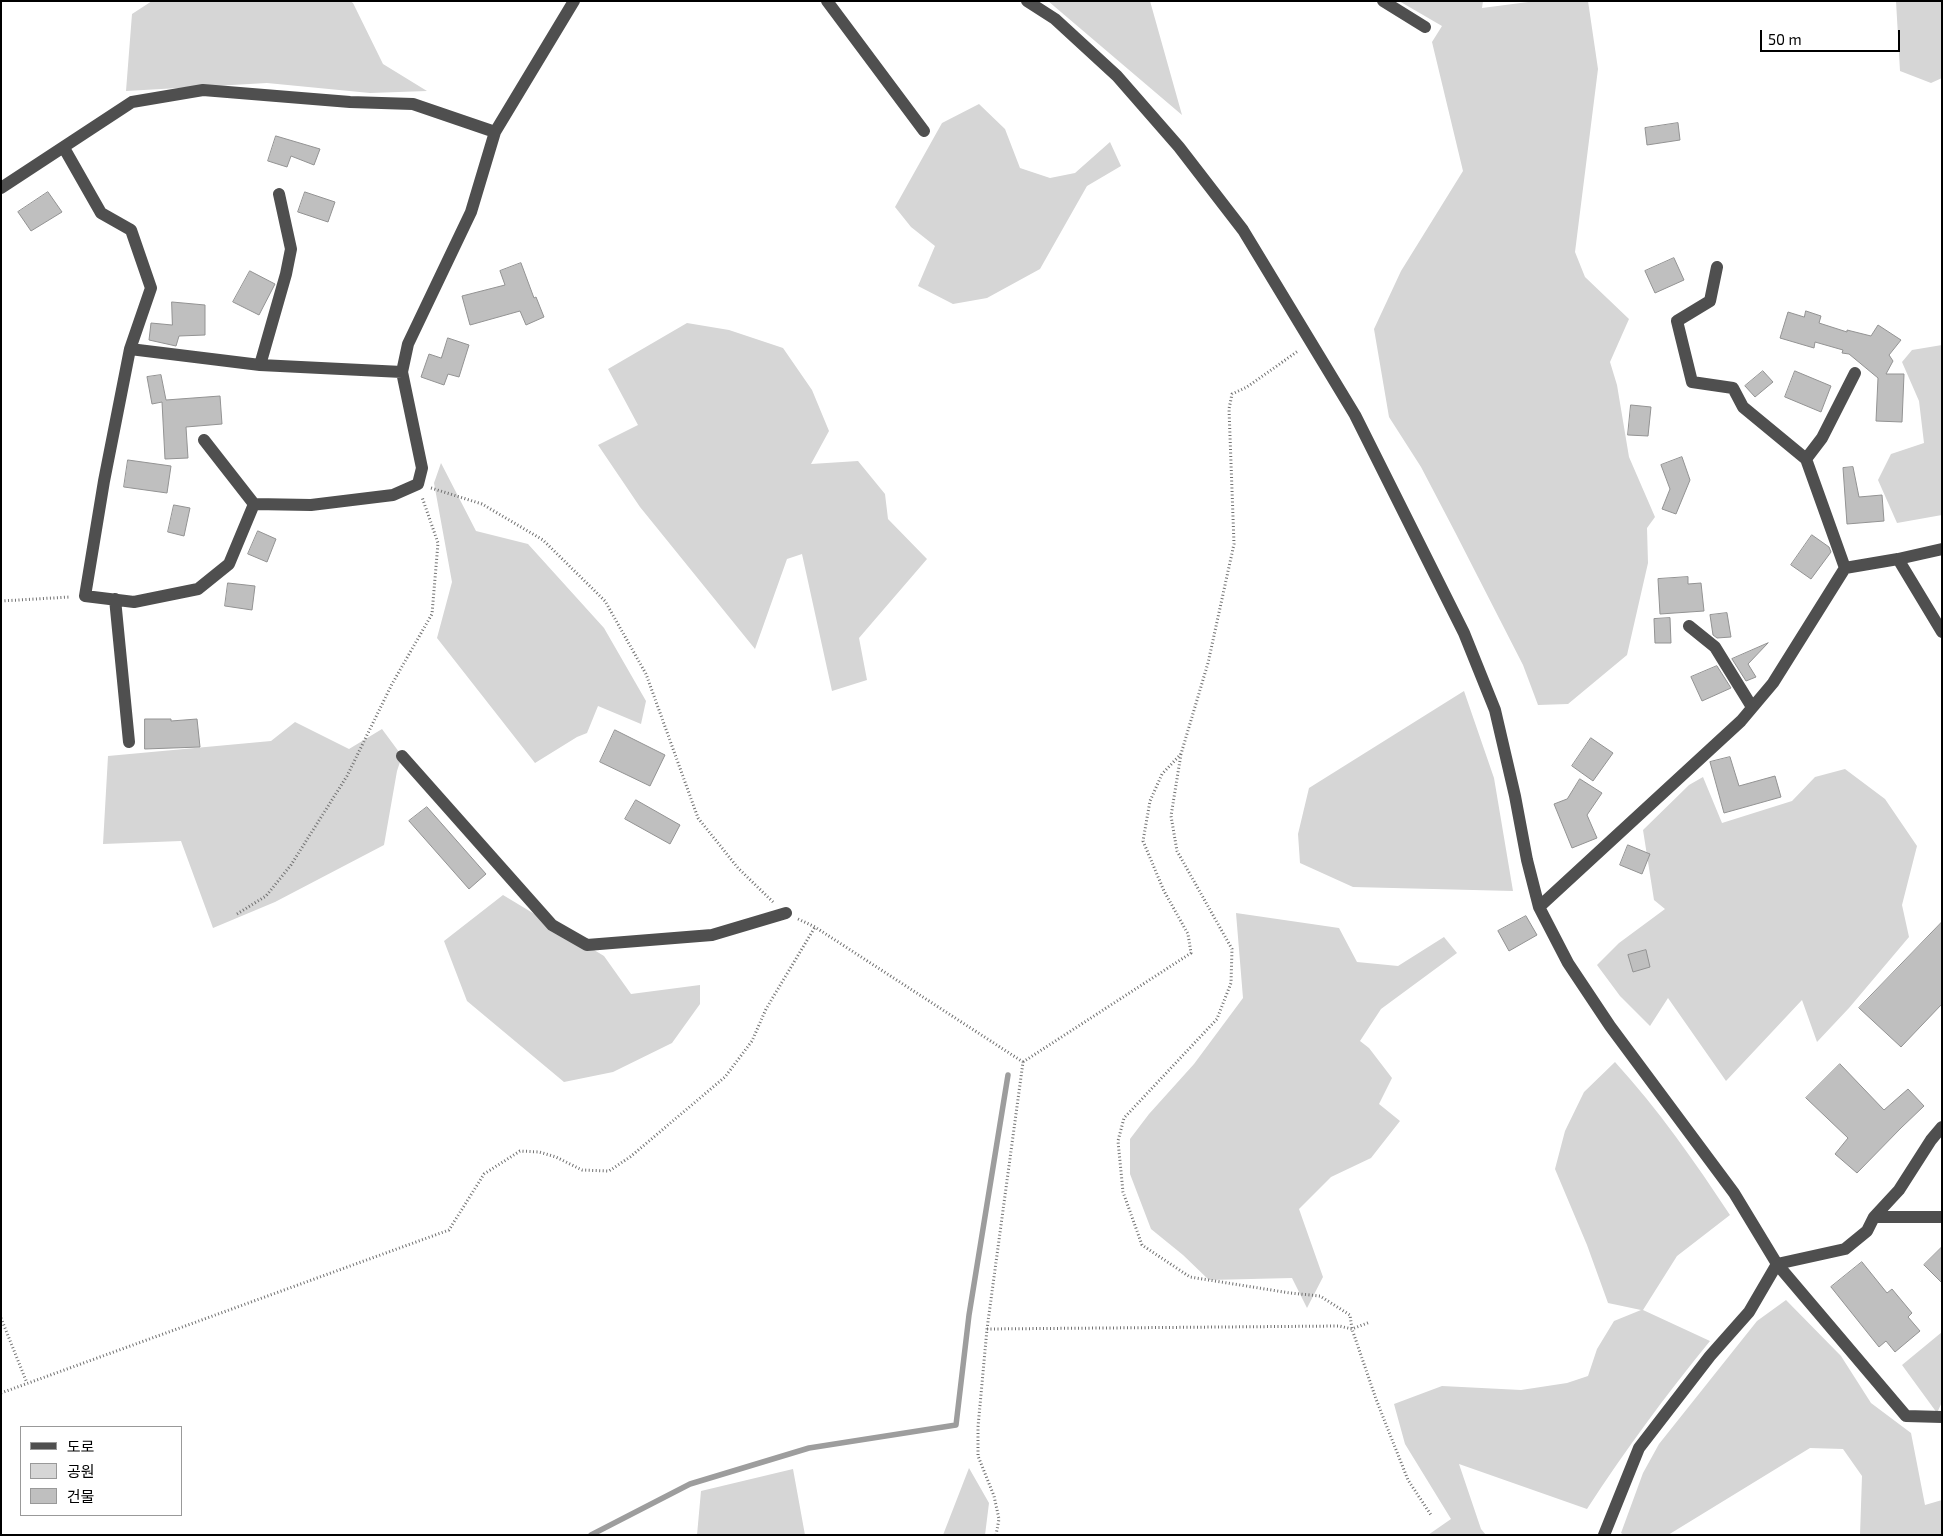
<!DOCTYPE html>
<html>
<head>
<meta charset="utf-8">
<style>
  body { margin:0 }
  #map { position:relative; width:1943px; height:1536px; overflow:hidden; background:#fff; font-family:"Exo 2","Noto Sans KR",sans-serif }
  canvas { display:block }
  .frame { position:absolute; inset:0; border:2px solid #000; pointer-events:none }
  .legend { position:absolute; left:20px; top:1426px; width:162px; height:90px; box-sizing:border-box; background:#fff; border:1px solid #999; margin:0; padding:6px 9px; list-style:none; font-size:15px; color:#000 }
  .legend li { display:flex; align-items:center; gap:10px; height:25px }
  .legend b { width:25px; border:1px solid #999 }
  .scale { position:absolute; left:1760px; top:30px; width:140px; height:22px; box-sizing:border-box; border:2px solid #000; border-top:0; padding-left:6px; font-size:15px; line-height:18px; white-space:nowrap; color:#000; -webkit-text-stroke:4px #fff; paint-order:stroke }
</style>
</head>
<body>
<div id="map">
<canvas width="1943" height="1536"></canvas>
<div class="frame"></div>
<ul class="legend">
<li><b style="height:6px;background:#4f4f4f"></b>도로</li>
<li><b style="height:14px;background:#d6d6d6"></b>공원</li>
<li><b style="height:14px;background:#bfbfbf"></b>건물</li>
</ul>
<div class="scale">50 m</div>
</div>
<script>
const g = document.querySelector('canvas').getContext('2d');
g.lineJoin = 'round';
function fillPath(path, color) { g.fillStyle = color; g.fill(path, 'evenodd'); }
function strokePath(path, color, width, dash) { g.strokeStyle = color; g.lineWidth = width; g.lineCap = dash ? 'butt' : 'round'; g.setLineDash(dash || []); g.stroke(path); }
const green = new Path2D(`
  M152,1H350L353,3L383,64L427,91L370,93L267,83L126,91L132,14Z
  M1048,1H1150L1182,115Z
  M1399,1H1483L1482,8L1536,1H1588L1598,69L1575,252L1585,277L1629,319L1610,362L1617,385L1629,457L1655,517L1647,528L1648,563L1627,655L1568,704L1538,705L1523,665L1455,532L1421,467L1389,417L1374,329L1401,271L1463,171L1432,42L1442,26Z
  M1896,1H1942V78L1931,83L1900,71Z
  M979,104L1005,129L1020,168L1050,178L1075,173L1110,142L1121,166L1087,186L1040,269L987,298L953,304L918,286L935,246L911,227L895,207L942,123Z
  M687,323L729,330L783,348L812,390L829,431L811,464L858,461L885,494L888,519L927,559L859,638L867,680L832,691L802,554L787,559L755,649L640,507L598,445L638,425L608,369Z
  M1942,345V515L1897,523L1878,480L1891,454L1924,443L1919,401L1902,362L1912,350Z
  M441,463L476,531L528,544L604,628L646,701L641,724L598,706L587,733L577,737L535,763L437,638L452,582L434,483Z
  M1464,691L1494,778L1513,891L1353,887L1300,863L1298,834L1309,788Z
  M295,722L349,749L382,729L402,756L397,771L384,845L275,902L213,928L181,841L103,844L108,756L271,741Z
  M1845,769L1885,799L1917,846L1902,905L1909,937L1849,1008L1817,1042L1802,1000L1726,1081L1668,998L1650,1026L1620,996L1597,965L1619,943L1665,909L1654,900L1643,830L1689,785L1703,777L1722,823L1792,801L1815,777Z
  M503,895L604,956L631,994L700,985V1004L672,1043L613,1072L564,1082L467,1001L444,941Z
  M1236,913L1339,928L1357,962L1398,966L1444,937L1457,953L1381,1009L1360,1041L1369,1048L1392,1078L1379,1104L1400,1121L1371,1158L1331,1177L1299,1209L1323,1277L1307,1308L1292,1278L1209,1280L1183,1255L1151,1229L1130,1174V1139L1149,1114L1194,1064L1243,998Z
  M1615,1062C1658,1109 1695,1162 1730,1215L1677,1256L1643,1310L1710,1341C1666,1395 1625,1450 1587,1509L1459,1464L1481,1529L1486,1535H1428L1451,1519L1405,1444L1394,1404L1442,1386L1521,1390L1567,1383L1588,1376L1597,1349L1614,1321L1641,1310L1608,1303L1587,1245L1555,1169L1565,1131L1584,1092Z
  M1786,1300L1841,1356L1871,1403L1911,1433L1925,1505L1942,1500V1535H1860L1862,1476L1843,1449L1810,1448L1668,1535H1624L1621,1533L1643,1473L1659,1444L1757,1321Z
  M1942,1332V1402L1937,1413L1902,1365Z
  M969,1468L989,1503L985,1535H943Z
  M793,1469L805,1535H697L701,1491Z`);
const stream = new Path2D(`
  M591,1535L690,1484L809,1448L956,1425L969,1315L1008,1075`);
const building = new Path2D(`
  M1678,123L1680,140L1647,145L1645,128Z
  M276,136L320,149L314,165L291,156L287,167L268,161Z
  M48,192L62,212L31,231L18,212Z
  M305,192L335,202L328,222L298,212Z
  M1674,258L1684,280L1655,293L1645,271Z
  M521,263L534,298L536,297L544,317L526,325L520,311L470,325L462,296L505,285L500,271Z
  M250,271L275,284L259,315L233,302Z
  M172,302L205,305V335L179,336L176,346L149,340L151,323L172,325Z
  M1806,311L1821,316L1819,323L1847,332V330L1871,336L1878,325L1901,340L1889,355L1893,361L1886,374H1904L1902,422L1876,421L1878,378L1849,354L1842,353L1843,350L1815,342L1814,348L1780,338L1788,312L1804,317Z
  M448,338L469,345L459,377L448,374L444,385L421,377L429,354L441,358Z
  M1763,371L1773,382L1755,397L1745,386Z
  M1795,371L1831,386L1821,412L1785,397Z
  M161,375L166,400L220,396L222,424L186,427L188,458L165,459L162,402L152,404L147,377Z
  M1631,405L1651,407L1648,436L1628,435Z
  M1682,457L1690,480L1676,514L1662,509L1670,489L1661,465Z
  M128,460L171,466L167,493L124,487Z
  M1853,467L1859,497L1882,495L1884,521L1847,524L1843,468Z
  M174,505L190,508L184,536L168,532Z
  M258,531L276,539L267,562L248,554Z
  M1812,535L1829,547L1831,552L1811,579L1791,565Z
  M1688,577V584L1701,583L1704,611L1660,614L1658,579Z
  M228,583L255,586L252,610L225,606Z
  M1727,613L1731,637L1717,638L1713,635L1710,615Z
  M1670,618L1671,643H1655L1654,619Z
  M1768,643L1748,664L1756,677L1746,681L1732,659Z
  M1717,666L1731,688L1702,701L1691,677Z
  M145,719H171V721L197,719L200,747L145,749Z
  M615,730L665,755L650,786L600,762Z
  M1591,738L1613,753L1593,781L1572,766Z
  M1730,757L1739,786L1775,776L1781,797L1724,813L1710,762Z
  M1580,779L1602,793L1587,815L1597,838L1572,848L1554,804L1567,799Z
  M636,800L680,825L670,844L625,819Z
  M427,807L486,874L469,889L409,821Z
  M1628,845L1650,854L1642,874L1620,865Z
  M1526,916L1537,935L1509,951L1498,931Z
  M1942,922V1004L1901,1047L1859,1008Z
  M1646,950L1650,967L1633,972L1628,955Z
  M1840,1064L1884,1110L1908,1089L1924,1106L1901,1128L1857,1173L1835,1154L1848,1138L1806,1098Z
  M1942,1247V1283L1924,1265Z
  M1862,1262L1887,1293L1892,1289L1912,1313L1908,1317L1920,1331L1895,1352L1886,1341L1879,1347L1831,1287Z`);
const path = new Path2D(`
  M431,488L482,504L543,540L605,601L646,674L698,818L738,868L773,902
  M1,601L70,597
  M1181,754L1171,816L1177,851L1232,949L1231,983L1217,1019L1124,1118L1118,1141L1123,1192L1142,1245L1190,1277L1290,1293L1320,1296L1350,1315L1352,1329L1376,1399L1408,1480L1431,1515
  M237,914L266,896L291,865L347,776L392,684L432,614L438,543L422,497
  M798,919L815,927L1023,1062L987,1329L978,1427V1456L994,1496L999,1519L996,1535
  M1023,1062L1191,953L1188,934L1164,891L1143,841L1150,801L1162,774L1181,754L1208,663L1234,544L1229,409L1232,394L1247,387L1298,351
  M1,1318L27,1383
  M987,1329L1339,1326L1352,1329L1370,1322
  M1,1393L449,1230L484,1174L520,1151L539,1152L556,1157L582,1170L609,1171L630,1157L725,1077L752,1041L766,1009L815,927`);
const minor = new Path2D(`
  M827,1L924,131
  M1027,1L1055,19L1117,76L1179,147L1243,230L1355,415L1464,633L1495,710L1515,796L1527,860L1539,907L1568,963L1610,1026L1734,1193L1777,1264L1906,1416L1942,1417
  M1383,1L1425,27
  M64,148L101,213L131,230L151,288L130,349
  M1,188L132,102L203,90L350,102L413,104L495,132
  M1717,267L1710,301L1677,321L1692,382L1733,388L1743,407L1806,459L1845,568
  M260,365L286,274L291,249L279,194
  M402,372L260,365L130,349L104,481L85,596L134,602L198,589L229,564L254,504L311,505L393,495L418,484L422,468L402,372L408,344L471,212L495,132L574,1
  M204,440L254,504
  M1806,459L1822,438L1855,373
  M1898,559L1942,632
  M115,599L129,742
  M1689,626L1715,647L1752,707
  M402,756L552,925L587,945L712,935L786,913
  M1539,907L1741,721L1773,683L1845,568L1898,559L1942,549
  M1874,1217H1942
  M1604,1535L1639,1448L1710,1356L1749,1312L1777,1264L1845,1249L1867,1231L1874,1217L1899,1190L1931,1140L1942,1127`);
fillPath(green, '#d6d6d6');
strokePath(stream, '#9d9d9d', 5.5);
fillPath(building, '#bfbfbf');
strokePath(building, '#939393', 1);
strokePath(path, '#717171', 3, [1, 2.5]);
strokePath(minor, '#4f4f4f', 12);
</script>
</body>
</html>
